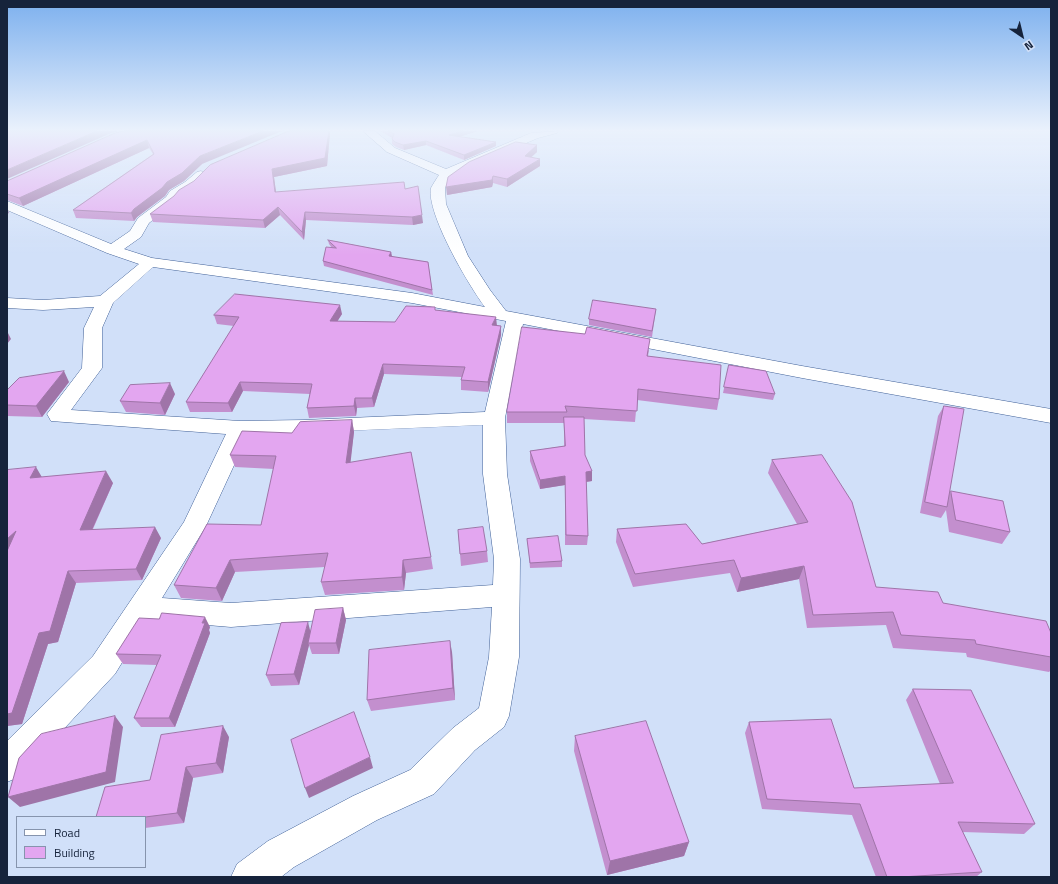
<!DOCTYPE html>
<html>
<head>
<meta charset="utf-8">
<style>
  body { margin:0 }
  #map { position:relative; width:1058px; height:884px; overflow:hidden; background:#d1e0f9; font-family:"Titillium Web",sans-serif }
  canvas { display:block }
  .frame { position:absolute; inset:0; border:8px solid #16233b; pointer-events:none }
  .legend { position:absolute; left:16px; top:816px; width:130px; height:52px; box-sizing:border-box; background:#d1e0f9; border:1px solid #8694ad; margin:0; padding:5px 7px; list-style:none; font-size:12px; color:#16233b }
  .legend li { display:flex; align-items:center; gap:8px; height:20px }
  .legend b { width:20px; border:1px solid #8694ad }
  .north { position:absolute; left:1002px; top:16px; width:40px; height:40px; -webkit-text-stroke:3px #d1e0f9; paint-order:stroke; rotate:145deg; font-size:11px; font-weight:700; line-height:16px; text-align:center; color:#16233b }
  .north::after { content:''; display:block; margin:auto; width:14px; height:18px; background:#16233b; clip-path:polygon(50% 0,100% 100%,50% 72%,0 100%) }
</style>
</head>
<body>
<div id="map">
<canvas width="1058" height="884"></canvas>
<div class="frame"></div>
<ul class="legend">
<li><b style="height:5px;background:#fff"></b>Road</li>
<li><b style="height:11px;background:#e3a6f0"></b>Building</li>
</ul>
<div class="north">N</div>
</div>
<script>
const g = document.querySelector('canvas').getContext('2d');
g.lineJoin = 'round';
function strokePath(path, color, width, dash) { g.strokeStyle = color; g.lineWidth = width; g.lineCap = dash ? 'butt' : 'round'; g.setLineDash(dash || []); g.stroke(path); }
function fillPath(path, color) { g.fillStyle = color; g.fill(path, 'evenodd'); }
const street = new Path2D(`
  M363,131H375L395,148L446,169L531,133L558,131L557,133L538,138L451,175L445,188L446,204L468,256L490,290L506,311L802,366L1051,409V423L802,378L523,324L505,418L507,474L520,559L519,657L509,716L504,727L475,750L434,794L377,820L294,867L281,877H231L237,864L268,841L353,796L410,770L453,728L479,708L489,657L492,607L231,627L148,620L115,674L19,777L7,782V741L93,656L184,522L226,434L51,421L47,414L82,368L84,328L94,307L43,310L7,308V298L43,300L100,296L139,264L107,253L7,210V201L111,244L130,231L138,218L166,197L170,191L185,182L197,172L201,171L207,175L205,178L149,223L141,237L124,249L152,258L412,293L485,307C469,286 426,213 431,188C433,184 437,178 439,175L387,152ZM153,267L412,303L506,321L485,412L304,420L240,421L71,410L102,368V328L113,303ZM483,425V474L494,559L493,585L231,603L162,598L206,526L248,435Z`);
const wall = new Path2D(`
  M124,131L202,164L184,181L169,190L165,196L137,217L134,221L76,218L73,210L153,154L149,148L23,206L7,200V181Z
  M380,131H478L459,137L496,142V146L464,160L426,145L404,150L396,147L392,144V138Z
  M330,133L327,166L274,177L276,192L405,189L423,223L413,225L306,220L304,240L280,215L265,228L153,222L150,214Z
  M537,145V152L531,157L540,166L507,187L493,183L492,187L447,195Z
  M328,240L391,252L392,257L428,262L433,295L324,266L323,261L332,248L329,244Z
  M656,309L652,337L589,325V319Z
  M436,310L501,326V335L488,392L461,390V380L462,377L384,374L374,407L357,408L356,416L309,418L307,408L310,394L243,391L232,412H190L186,402L234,326L217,324L214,315L342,314L337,321L395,322Z
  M649,350L648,356L719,399L717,410L637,400L635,422L584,419L585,455L592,481L586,482L588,536L587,545H565V485L540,489L530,461V451L564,446V423H507V412Z
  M729,365L775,394L773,400L723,393Z
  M69,382L42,417L7,416V390Z
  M175,394L165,415L126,412L120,401Z
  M944,406L950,494L951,491L1010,532L1002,544L949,532L946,510L941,518L920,513L938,416Z
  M352,420L354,432L350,462L431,557L433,569L406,573L404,590L325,595L321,582L325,567L235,572L222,601L181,598L174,585L261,525L274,469L235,467L230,455L292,433Z
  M772,460L876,587L943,603L1051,633V670L1049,672L967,657L966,653L893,648L886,625L807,628L799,579L737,592L730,573L633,587L616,542L617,529L702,544L797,524L768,473Z
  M7,470L42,477L113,483L93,529L161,538L142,580L76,583L58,642L48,644L22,724L7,726Z
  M458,530L487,551L488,562L461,566Z
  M527,539L562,561V567L530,568L528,545Z
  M343,608L346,620L339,654H312L309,645L299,685L271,686L266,675L311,631Z
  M210,627L209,630L210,633L175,727H141L134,718L157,665L123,664L116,654Z
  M452,652L455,700L371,711L367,700Z
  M913,689L1035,824L1024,834L963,832L982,872L976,877H876L852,815L762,809L745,733L749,722L854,788L940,784L906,700Z
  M575,736L689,842L684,856L607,875L574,751Z
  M229,737L223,773L193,778L184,823L145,828V817L150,780Z`);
const shadedWall = new Path2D(`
  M97,131H118L109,134L7,179V170Z
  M263,131H282L202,164L184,181L169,190L165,196L137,217L134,221L131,213L134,209L167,182L200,156Z
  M329,131H330V133L327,166L274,177L277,200L275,192L272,169Z
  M463,131H478L449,140V135Z
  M147,140L149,148L23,206L19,198Z
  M426,141V145L404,150L403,145Z
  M496,142V146L464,160V155Z
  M537,145V152L525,163V156Z
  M540,159V166L507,187V179Z
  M493,176V183L492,187L447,195L446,187Z
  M278,207L280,215L265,228L263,220Z
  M7,208L9,213L7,214Z
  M305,212L306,220L304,240L302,232Z
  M422,215L423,223L413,225L412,217Z
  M391,252L392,257L389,256Z
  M340,305L342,314L332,330L330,321Z
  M496,317L497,326L492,325Z
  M501,326V335L488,392V382Z
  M7,331L11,339L7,344Z
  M383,364L384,374L374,407L372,398Z
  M64,371L69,382L42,417L36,406Z
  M240,382L243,391L232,412L228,403Z
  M170,383L175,394L165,415L160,403Z
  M355,398L357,408L356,416L354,406Z
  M352,420L354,432L349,476L346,463Z
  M36,467L43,479L30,478Z
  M106,471L113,483L87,541L80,530Z
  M592,471V481L585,482L586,472Z
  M565,476V485L540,489V480Z
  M155,527L161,538L142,580L136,569Z
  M16,531L7,558V539Z
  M230,560L235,572L222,601L216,588Z
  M403,560L406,573L404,590L402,577Z
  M804,566L799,579L737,592L741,578Z
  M68,571L76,583L58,642L48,644L22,724L7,726V714L39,633Z
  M343,608L346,620L339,654L336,643Z
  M205,617L210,627L209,630L210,633L175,727L169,718L202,623Z
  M308,622L311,634L308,643L309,645L299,685L294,674Z
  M450,641L452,652L455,700L453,688Z
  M115,716L123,727L115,782L20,807L8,797Z
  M223,726L229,737L223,773L216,763Z
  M370,757L373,768L309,798L305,788Z
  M186,767L193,778L184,823L177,813Z
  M689,842L684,856L607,875L610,861Z`);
const building = new Path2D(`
  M7,131H97L7,170Z
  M124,131H263L200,156L182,173L167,182L162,188L134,209L131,213L73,210L154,154L147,140L19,198L7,194V181L115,133Z
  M289,131H329L325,158L272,169L275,192L404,182L405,189L418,186L422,215L412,217L305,212L302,232L278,207L263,220L150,214L174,196L179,190L194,181L210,165Z
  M388,131H463L449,135L496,142L464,155L426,141L403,145L395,142L392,139L394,134Z
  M516,142L537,145L525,156L540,159L507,179L493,176L492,180L446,187L448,177L469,162Z
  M328,240L391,252L389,256L428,262L432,290L323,261L326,247L336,248Z
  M235,294L340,305L330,321L395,322L406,306L435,307V310L496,317L492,325L501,326L488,382L461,380L465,367L383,364L372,398H355L354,406L307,408L312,384L240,382L228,403L186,402L239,317L214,315Z
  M593,300L656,309L652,331L589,319Z
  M522,327L585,334L587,327L650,339L647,356L721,365L719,399L638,389L637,411L565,406L567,412H507Z
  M729,365L766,371L775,394L724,387Z
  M64,371L36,406L7,405V390L19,378Z
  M170,383L160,403L120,401L130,385Z
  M944,406L964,409L947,507L925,502Z
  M564,417H584L585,455L592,471L586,472L588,536L566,535L565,476L540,480L530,451L565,446Z
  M352,420L346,463L411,452L431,557L403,560L402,577L321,582L328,553L230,560L216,588L174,585L207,524L261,525L276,456L230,455L242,431L292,433L300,422Z
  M822,455L852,502L876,587L938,592L943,603L1046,621L1051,633V657L976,644L975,640L901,635L893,612L813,615L804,566L741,578L734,560L635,574L617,529L686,524L702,544L808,522L772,460Z
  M36,467L30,478L106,471L80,530L155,527L136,569L68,571L50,631L39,633L12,713L7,714V551L16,531L7,539V470Z
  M951,491L1003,501L1010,532L956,520Z
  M483,527L487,551L460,554L458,530Z
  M558,536L562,561L530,563L527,539Z
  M343,608L336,643H308L315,610Z
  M162,613L205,617L202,623H205L169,718H134L161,655L116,654L139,618L159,619Z
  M308,622L294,674L266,675L281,623Z
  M450,641L453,688L367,700L369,650Z
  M913,689L971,690L1035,824L958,822L982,872L901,877H887L860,804L767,799L749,722L831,719L854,788L953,783Z
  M354,712L370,757L305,788L291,740Z
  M115,716L106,772L8,797L19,758L41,734Z
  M646,721L689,842L610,861L575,736Z
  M223,726L216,763L186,767L177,813L145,817H96L105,787L150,780L161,735Z`);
strokePath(street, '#406097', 1);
fillPath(street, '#fff');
fillPath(wall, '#c38fce');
fillPath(shadedWall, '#9f74a8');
fillPath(building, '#e3a6f0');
strokePath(building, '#9f74a8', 1);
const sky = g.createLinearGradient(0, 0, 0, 255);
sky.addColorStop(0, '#7db0ee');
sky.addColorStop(0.51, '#eaf1fc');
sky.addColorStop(1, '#eaf1fc00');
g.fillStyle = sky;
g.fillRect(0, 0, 1058, 255);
</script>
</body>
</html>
